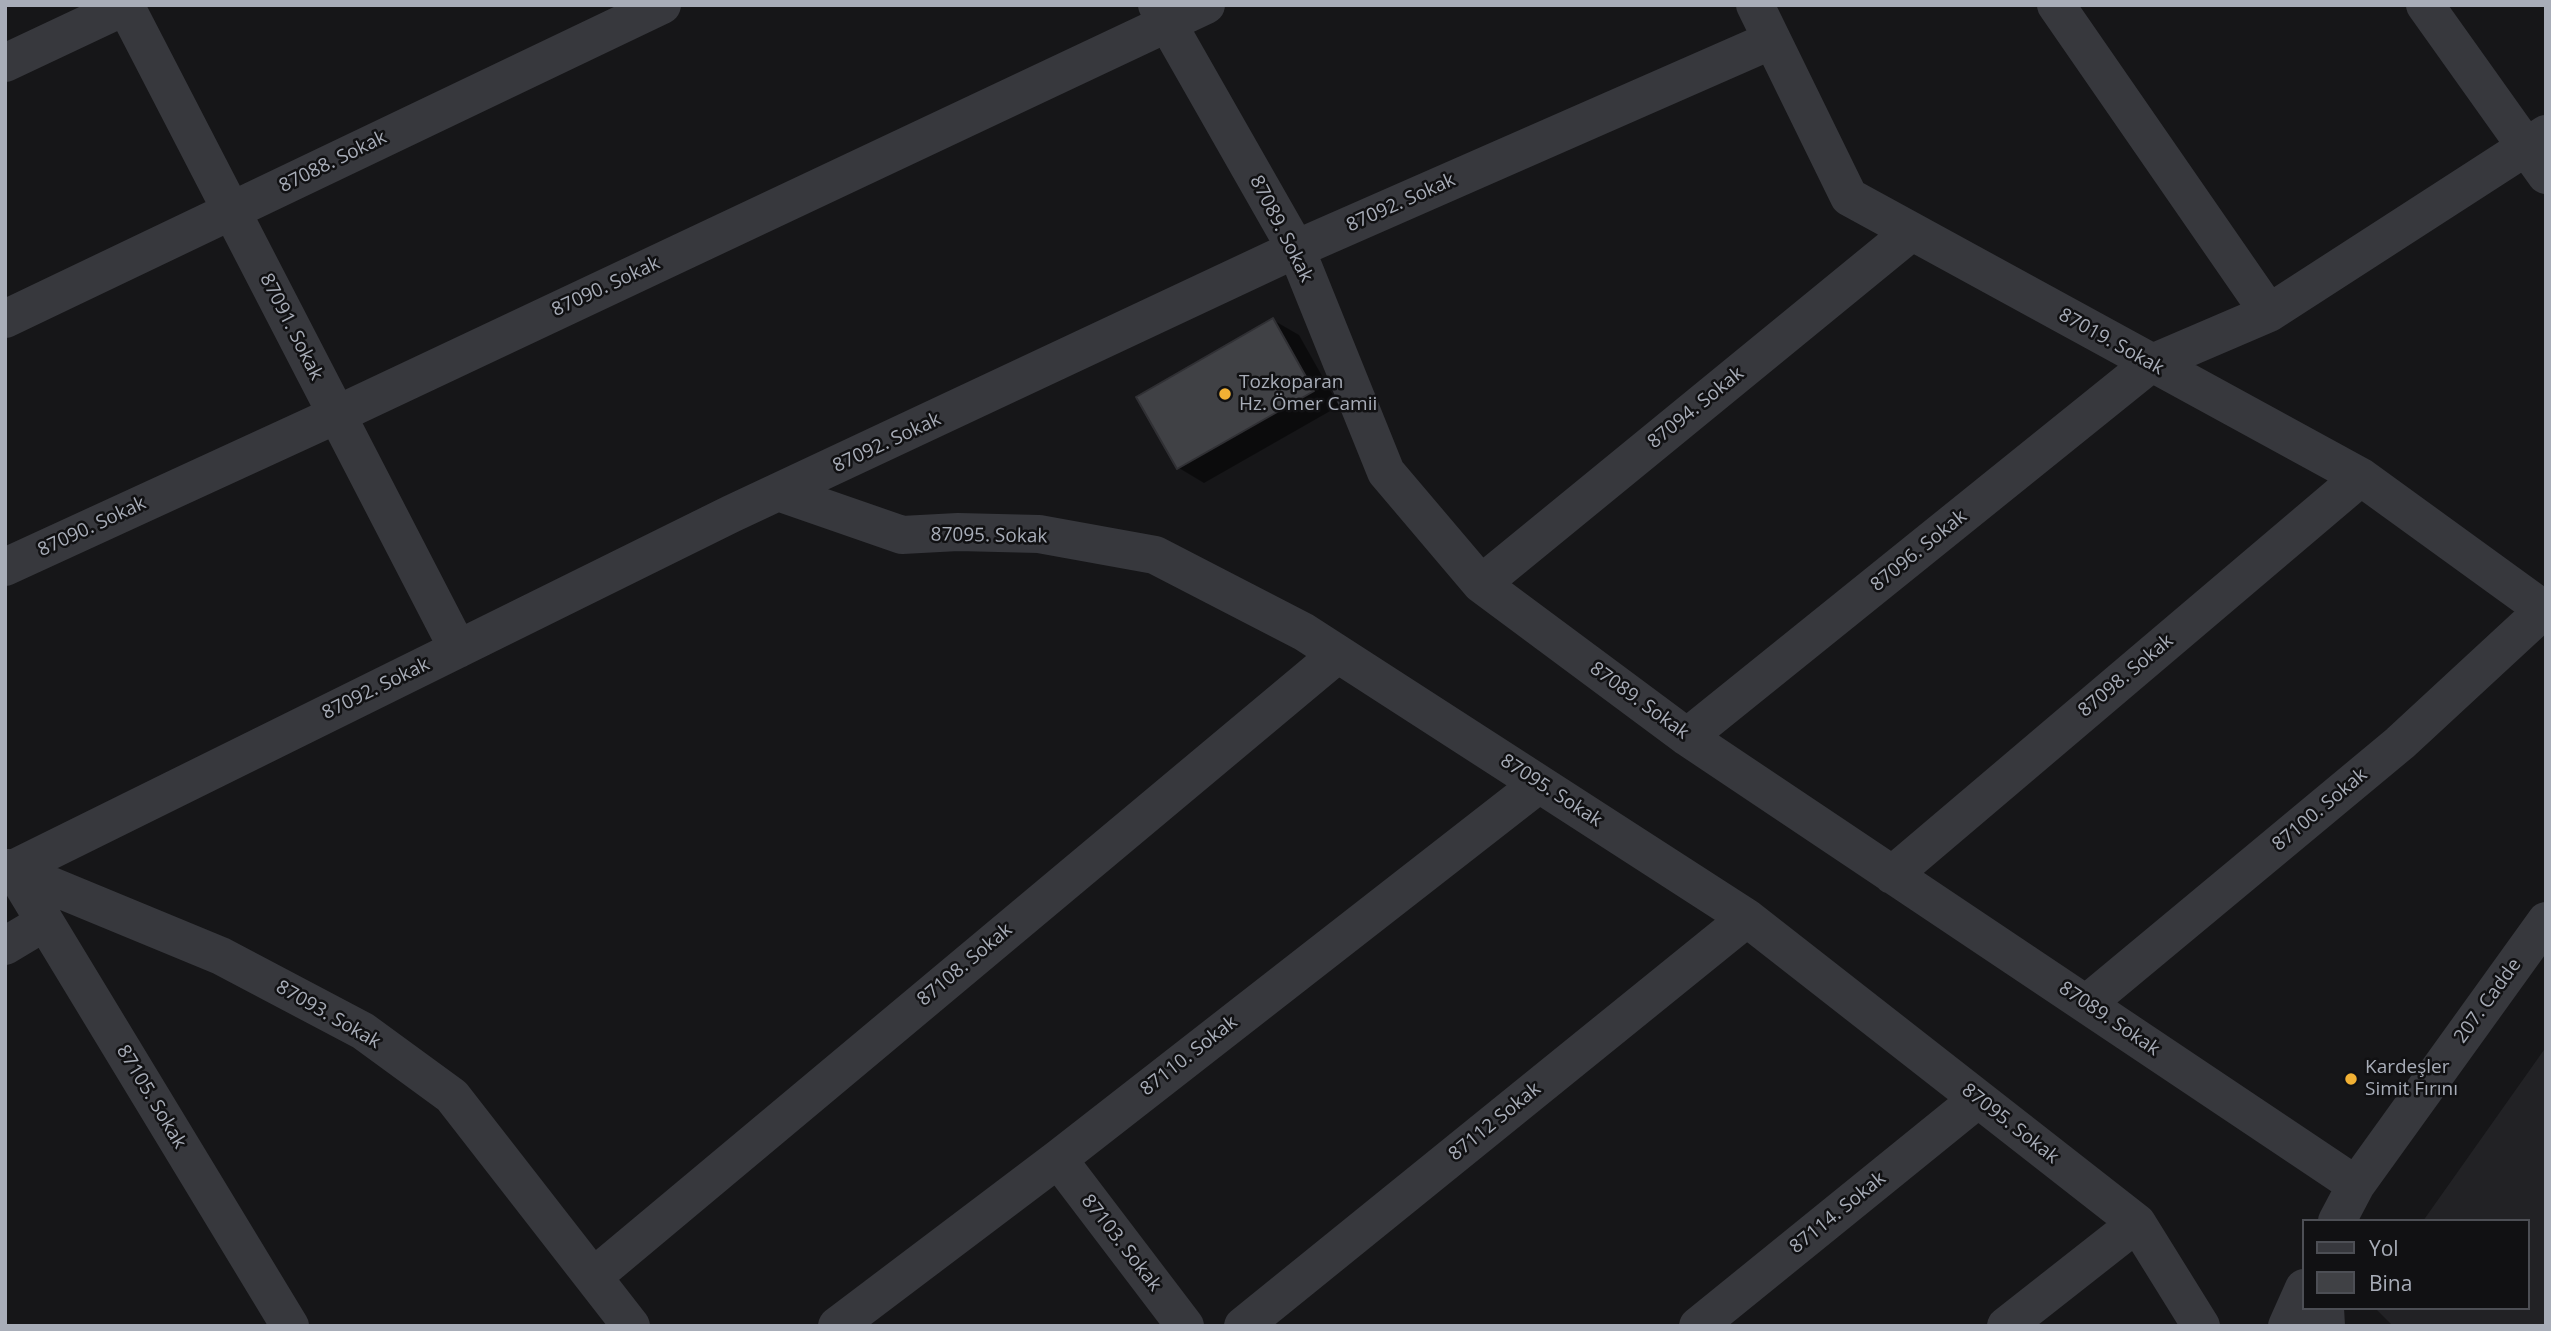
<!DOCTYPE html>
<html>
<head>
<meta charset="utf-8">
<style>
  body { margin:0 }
  #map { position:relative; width:2551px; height:1331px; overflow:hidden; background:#161618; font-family:"Open Sans",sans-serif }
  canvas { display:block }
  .frame { position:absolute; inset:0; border:7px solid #a8adb8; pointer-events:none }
  .legend { position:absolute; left:2302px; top:1219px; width:228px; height:91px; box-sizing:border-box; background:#111113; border:2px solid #4d4f55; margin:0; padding:9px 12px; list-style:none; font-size:21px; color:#a8adb8 }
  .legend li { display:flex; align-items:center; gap:14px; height:35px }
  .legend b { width:35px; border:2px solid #4d4f55 }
</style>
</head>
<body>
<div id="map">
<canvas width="2551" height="1331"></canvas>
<div class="frame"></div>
<ul class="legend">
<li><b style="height:9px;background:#37383d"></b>Yol</li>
<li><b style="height:19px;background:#404145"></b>Bina</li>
</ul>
</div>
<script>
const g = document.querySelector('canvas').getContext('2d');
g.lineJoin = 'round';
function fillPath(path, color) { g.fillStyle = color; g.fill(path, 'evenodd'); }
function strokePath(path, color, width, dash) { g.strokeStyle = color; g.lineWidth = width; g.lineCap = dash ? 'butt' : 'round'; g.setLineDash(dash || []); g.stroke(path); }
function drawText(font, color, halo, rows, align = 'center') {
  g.font = font + ' "Open Sans",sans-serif'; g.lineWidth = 5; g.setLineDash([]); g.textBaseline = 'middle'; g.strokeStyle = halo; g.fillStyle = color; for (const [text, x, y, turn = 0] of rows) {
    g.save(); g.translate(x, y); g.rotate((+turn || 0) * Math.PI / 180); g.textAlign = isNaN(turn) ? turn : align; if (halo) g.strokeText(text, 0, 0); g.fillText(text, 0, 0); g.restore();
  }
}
const built = new Path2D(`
  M2546,1047V1326H2393L2375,1308H2528V1221H2423Z`);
const shadow = new Path2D(`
  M1273,320L1299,335L1339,406L1204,483L1179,468L1139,398Z`);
const building = new Path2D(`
  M1273,318L1314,391L1177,469L1136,397Z`);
const minor = new Path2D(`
  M125,5L458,649
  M1157,5L1296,249L1386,472L1481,584L1687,737L2356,1185
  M1755,5L1849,197L2361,477L2546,611
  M2056,5L2269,313
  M2425,5L2546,175
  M5,63L128,5
  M5,319L662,5
  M781,493L902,535L958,532L1039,534L1155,555L1304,632L1747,918L2137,1223L2201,1326
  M5,567L336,415L1206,5
  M1481,584L1910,233
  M1687,737L2150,364L2269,313L2546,134
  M8,868L221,956L363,1031L452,1096L631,1326
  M1892,875L2361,477
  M5,946L45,922
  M2086,1004L2400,743L2546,608
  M1058,1159L1185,1326
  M2337,1221L2356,1185L2546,921
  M593,1277L1338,654
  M2325,1308L2326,1326
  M290,1326L13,869L731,514L1296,249L1772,40
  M837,1326L1058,1159L1539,784
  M1243,1326L1747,918
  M1698,1326L1978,1099
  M2006,1326L2137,1223
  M2287,1326L2304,1288`);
const markers = [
  [1225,394,7,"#f2b134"],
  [2351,1079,7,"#f2b134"]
];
const streetNames = [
  ["87088. Sokak",333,162,-26],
  ["87092. Sokak",1401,203,-24],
  ["87089. Sokak",1281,229,63],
  ["87090. Sokak",606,287,-25],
  ["87091. Sokak",291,327,63],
  ["87019. Sokak",2111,342,29],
  ["87094. Sokak",1696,408,-39],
  ["87092. Sokak",887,443,-25],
  ["87090. Sokak",92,527,-25],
  ["87095. Sokak",989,536,1],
  ["87096. Sokak",1919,551,-39],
  ["87098. Sokak",2126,676,-40],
  ["87092. Sokak",376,689,-26],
  ["87089. Sokak",1639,701,36],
  ["87095. Sokak",1551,791,33],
  ["87100. Sokak",2320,810,-40],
  ["87108. Sokak",965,965,-40],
  ["207. Cadde",2488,1001,-54],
  ["87093. Sokak",328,1015,30],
  ["87089. Sokak",2109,1019,34],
  ["87110. Sokak",1189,1056,-38],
  ["87105. Sokak",151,1097,59],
  ["87112 Sokak",1495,1122,-39],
  ["87095. Sokak",2010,1124,38],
  ["87114. Sokak",1838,1213,-39],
  ["87103. Sokak",1121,1243,52]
];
const poiNames = [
  ["Tozkoparan",1239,383],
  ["Hz. Ömer Camii",1239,405],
  ["Kardeşler",2365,1068],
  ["Simit Fırını",2365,1090]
];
fillPath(built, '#222225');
fillPath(shadow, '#0007');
fillPath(building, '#404145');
strokePath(building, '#303034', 2);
strokePath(minor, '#37383d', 38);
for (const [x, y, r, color] of markers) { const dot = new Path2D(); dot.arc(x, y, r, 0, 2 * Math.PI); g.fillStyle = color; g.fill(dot); strokePath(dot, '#111113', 2.5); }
drawText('19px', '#a8adb8', '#111113', streetNames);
drawText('19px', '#a8adb8', '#111113', poiNames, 'left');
</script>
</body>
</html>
